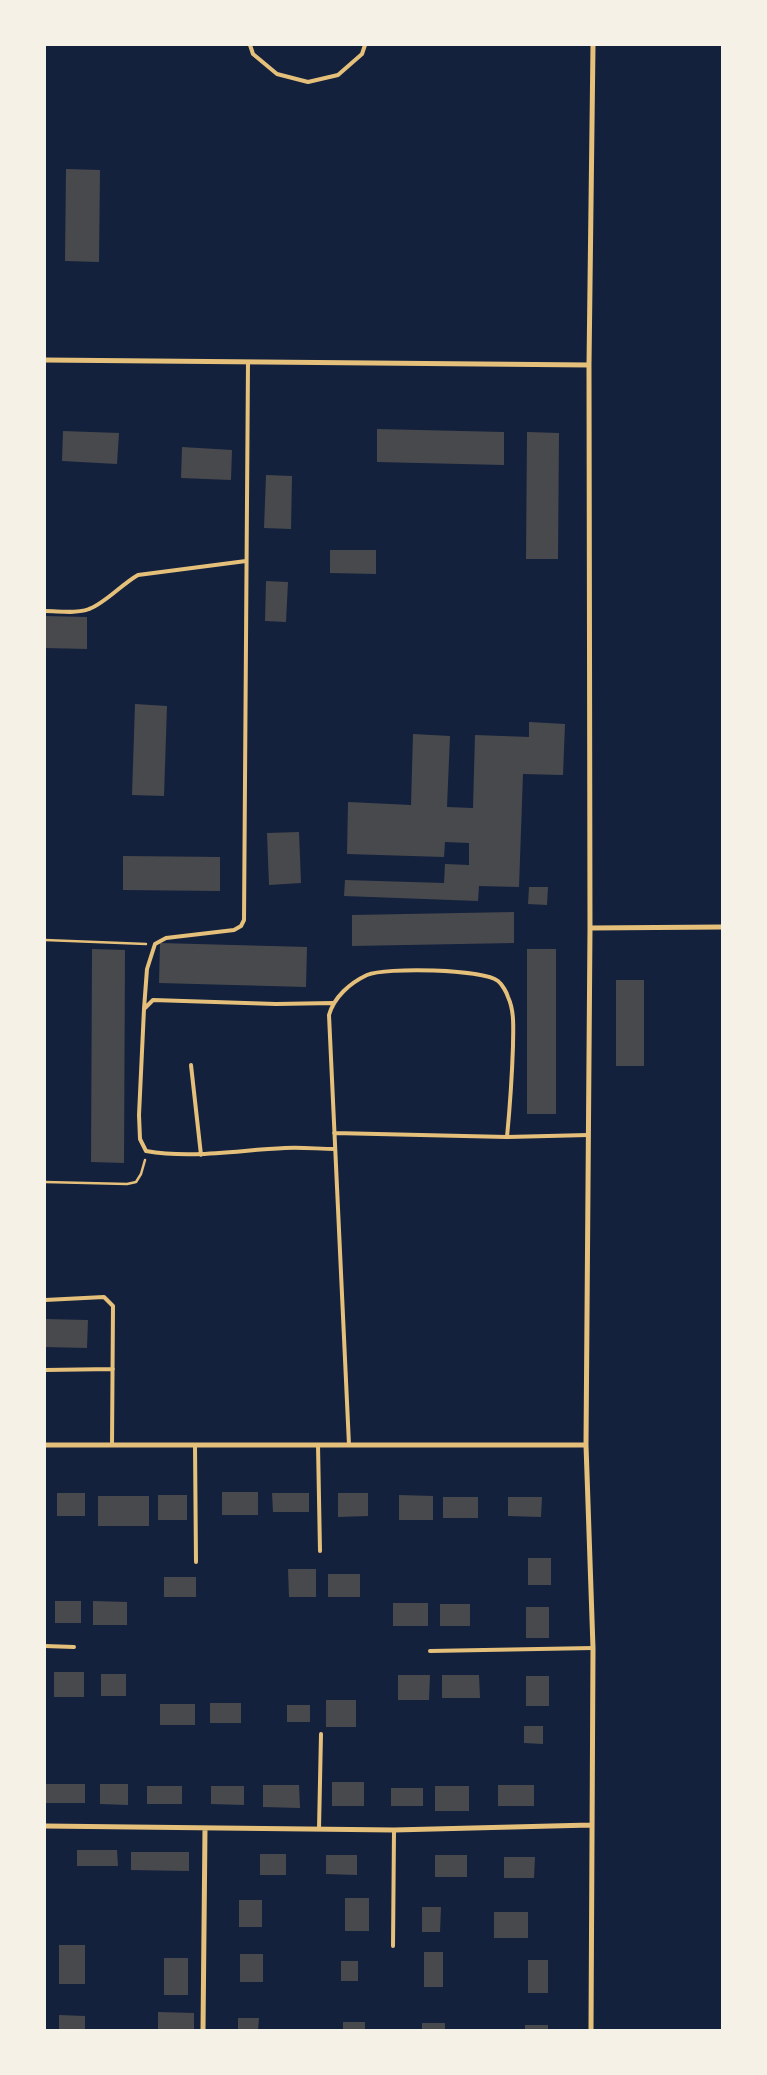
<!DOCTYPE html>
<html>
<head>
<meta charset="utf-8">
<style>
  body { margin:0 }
  #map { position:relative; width:767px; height:2075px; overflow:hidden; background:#14213d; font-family:Merriweather,serif }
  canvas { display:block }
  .frame { position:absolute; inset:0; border:46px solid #f6f1e7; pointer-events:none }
</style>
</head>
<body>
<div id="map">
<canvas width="767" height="2075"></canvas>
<div class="frame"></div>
</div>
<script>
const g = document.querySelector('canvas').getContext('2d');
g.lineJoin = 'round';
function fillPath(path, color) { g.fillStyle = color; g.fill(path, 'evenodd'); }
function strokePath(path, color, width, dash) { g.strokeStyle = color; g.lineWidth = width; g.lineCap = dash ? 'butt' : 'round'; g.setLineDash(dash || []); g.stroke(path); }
const building = new Path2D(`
  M66,169L100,170L99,262L65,261Z
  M377,429L504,432V465L377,462Z
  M63,431L119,433L117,464L62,461Z
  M527,432L559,433L558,559H526Z
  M182,447L232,450L231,480L181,478Z
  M266,475L292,476L291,529L264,528Z
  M330,550H376V574L330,573Z
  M266,581L288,582L286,622L265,621Z
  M45,616L87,617V649L45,648Z
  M135,704L167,706L164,796L132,795Z
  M529,722L565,724L563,775L523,774L519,887L479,886L478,901L344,896L345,880L444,883L445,864L469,865V843L445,842L444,857L347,854L348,802L411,805L413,734L450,736L447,807L473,808L475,735L529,737Z
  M299,832L301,883L269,885L267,833Z
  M123,856L220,857V891L123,890Z
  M529,887H548L547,905L528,904Z
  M514,912V943L352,946V915Z
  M160,943L307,947L306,987L159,983Z
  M92,949L125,950L124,1163L91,1162Z
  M527,949H556V1114H527Z
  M616,980H644V1066H616Z
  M45,1319L88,1320L87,1348L45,1347Z
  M222,1492H258V1515H222Z
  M57,1493H85V1516H57Z
  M272,1493H309V1512H273Z
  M338,1493H368V1516L338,1517Z
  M158,1495H187V1520H158Z
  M399,1495L433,1496V1520H399Z
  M98,1496H149V1526H98Z
  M443,1497H478V1518H443Z
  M508,1497H542L541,1517L508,1516Z
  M528,1558H551V1585H528Z
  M288,1569H316V1597H289Z
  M328,1574H360V1597H328Z
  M164,1577H196V1597H164Z
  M55,1601H81V1623H55Z
  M93,1601L127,1602V1625H93Z
  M393,1603H428V1626H393Z
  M440,1604H470V1626H440Z
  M526,1607H549V1638H526Z
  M54,1672H84V1697H54Z
  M101,1674H126V1696H101Z
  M398,1675H430L429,1700H398Z
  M442,1675H479L480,1698H442Z
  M526,1676H549V1706H526Z
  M326,1700H356V1727H326Z
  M210,1703H241V1723H210Z
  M160,1704H195V1725H160Z
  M287,1705H310V1722H287Z
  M524,1726H543V1744L524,1743Z
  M332,1782H364V1806H332Z
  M46,1784H85V1803H46Z
  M100,1784H128V1805L100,1804Z
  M263,1785H299L300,1808L263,1807Z
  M498,1785H534V1806H498Z
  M147,1786H182V1804H147Z
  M211,1786H244V1805L211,1804Z
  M435,1786H469V1811H435Z
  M391,1788H423V1806H391Z
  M77,1850H117L118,1866H77Z
  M131,1852H189V1871L131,1870Z
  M260,1854H286V1875H260Z
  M326,1855H357V1875L326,1874Z
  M435,1855H467V1877H435Z
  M504,1857H535L534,1878H504Z
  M345,1898H369V1931H345Z
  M239,1900H262V1927H239Z
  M422,1907H441L440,1932H422Z
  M494,1912H528V1938H494Z
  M59,1945H85V1984H59Z
  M424,1952H443V1987H424Z
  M240,1954H263V1982H240Z
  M164,1958H188V1995H164Z
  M528,1960H548V1993H528Z
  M341,1961H358V1981H341Z
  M158,2012L194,2013V2030H158Z
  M59,2015L85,2016V2030H59Z
  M238,2018H259L258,2030H238Z
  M343,2022H365V2030H343Z
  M422,2023H445V2030H422Z
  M525,2025H548V2030H525Z`);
const path = new Path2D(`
  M45,940L146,944
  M45,1182L127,1184L136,1182L141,1174L145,1160`);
const service = new Path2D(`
  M250,45L253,54L277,74L308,82L338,75L362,54L365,45
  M45,611C59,611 76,614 89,609C104,604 122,584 138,575L246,561
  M333,1003L276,1004L153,1000L144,1009L139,1115L140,1139L146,1151C192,1159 239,1150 285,1148C302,1147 319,1149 335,1149
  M144,1009L147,969L155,944L166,938L234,930L241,926L244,920L248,362
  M191,1065L201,1155
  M334,1133L507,1137L588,1135
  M45,1300L104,1297L113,1306L112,1445
  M45,1370L113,1369
  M195,1445L196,1562
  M318,1445L320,1551
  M349,1445L329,1015C334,997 350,983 367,975C386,967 482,969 498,981C502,984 507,993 508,997C515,1012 513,1030 513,1046C512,1076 510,1106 507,1137
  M45,1646L74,1647
  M430,1651L593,1648
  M319,1829L321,1734
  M393,1946L394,1830`);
const minor = new Path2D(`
  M45,360L589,365
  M590,928L722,927
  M45,1445H586
  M45,1826L394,1830L591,1825
  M203,2030L205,1829
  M591,2030L593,1648L586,1445L590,928L589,365L593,45`);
fillPath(building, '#48494c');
strokePath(path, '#e5c07b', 2.5);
strokePath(service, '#e5c07b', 4);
strokePath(minor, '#e5c07b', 5);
</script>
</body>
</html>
